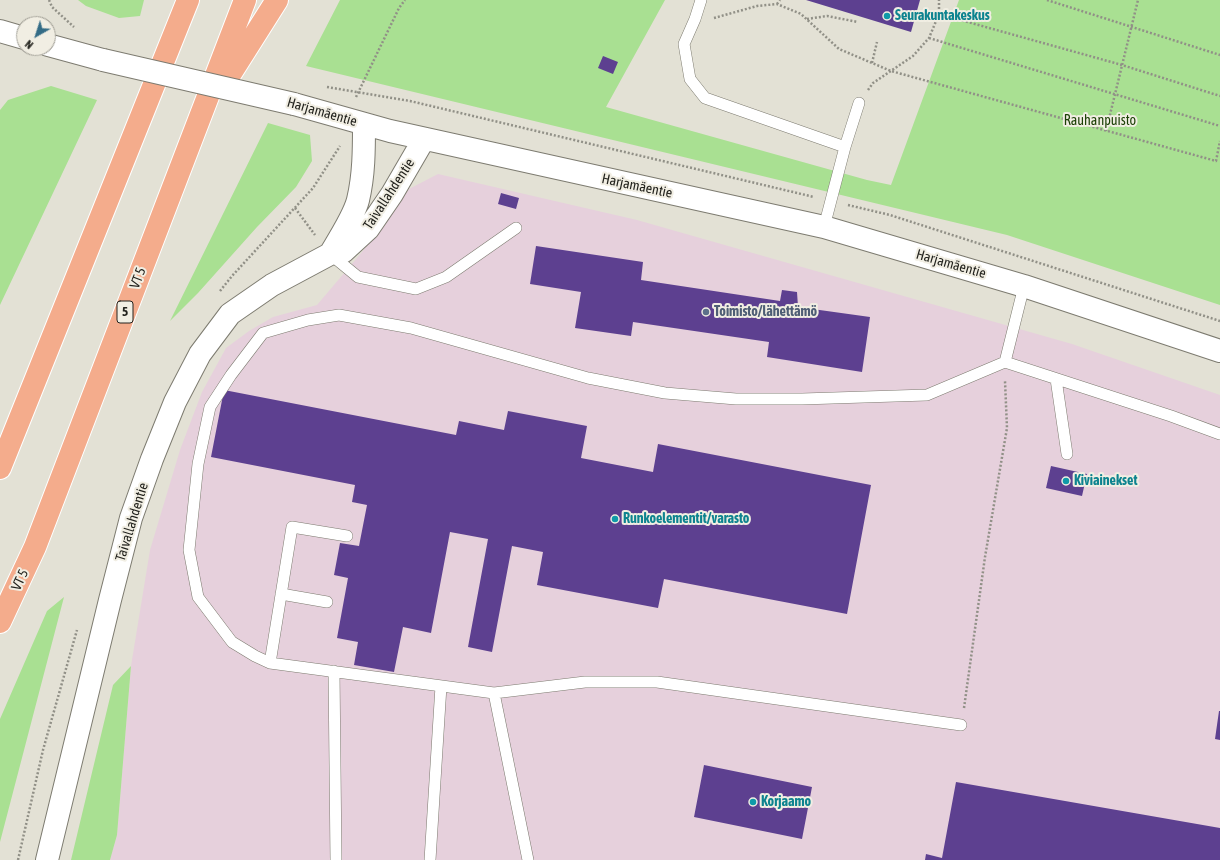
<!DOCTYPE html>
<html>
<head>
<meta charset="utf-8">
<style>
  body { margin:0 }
  #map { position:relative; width:1220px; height:860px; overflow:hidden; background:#e3e1d5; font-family:"Asap Condensed",sans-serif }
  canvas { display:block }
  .north { position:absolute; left:16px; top:16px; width:40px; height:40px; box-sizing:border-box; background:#f1eee3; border:1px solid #9f9d94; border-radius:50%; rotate:219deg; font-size:11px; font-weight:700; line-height:16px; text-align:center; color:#23231e }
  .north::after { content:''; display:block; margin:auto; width:14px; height:18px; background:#346c86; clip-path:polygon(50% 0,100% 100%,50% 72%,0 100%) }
</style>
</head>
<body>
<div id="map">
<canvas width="1220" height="860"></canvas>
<div class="north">N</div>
</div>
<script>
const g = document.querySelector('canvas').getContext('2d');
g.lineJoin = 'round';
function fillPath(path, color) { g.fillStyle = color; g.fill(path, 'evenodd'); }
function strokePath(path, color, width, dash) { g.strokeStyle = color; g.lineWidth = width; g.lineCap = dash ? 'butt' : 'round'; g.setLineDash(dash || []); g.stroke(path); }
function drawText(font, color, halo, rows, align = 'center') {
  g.font = font + ' "Asap Condensed",sans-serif'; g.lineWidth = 4; g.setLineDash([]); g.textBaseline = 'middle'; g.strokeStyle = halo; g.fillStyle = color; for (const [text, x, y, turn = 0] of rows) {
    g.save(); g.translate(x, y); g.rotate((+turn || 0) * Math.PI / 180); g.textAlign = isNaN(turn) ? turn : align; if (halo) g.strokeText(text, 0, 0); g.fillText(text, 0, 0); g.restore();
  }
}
const industrial = new Path2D(`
  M438,174L637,220L1072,344L1220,395V860H110L117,835L131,666L150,550L180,450L202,392L226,348L249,331L273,317L317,305L362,252L409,189Z`);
const green = new Path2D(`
  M78,0H144L140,16L119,18L86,6Z
  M340,0H665L606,107L867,180L891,185L959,0H1220V305L1007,235L306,66Z
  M51,86L97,100L0,305V110L8,100Z
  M268,123L310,135L312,161L296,187L257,227L198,293L170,321Z
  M64,597L0,842V719L47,611Z
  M131,666L117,835L110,860H71L113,685Z`);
const building = new Path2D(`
  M806,0H920L911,32Z
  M603,56L618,62L613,74L598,68Z
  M501,193L519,198L516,209L498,204Z
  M536,246L643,262L641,280L780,301L782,290L797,292L798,307L870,317L862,372L767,357L769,342L633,322L631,336L575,328L581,292L530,284Z
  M224,390L456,435L459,421L504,430L508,411L587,426L581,458L653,472L658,444L871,485L847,614L664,579L658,608L537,585L543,552L512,546L492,652L468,647L488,539L450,532L431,633L403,627L394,672L354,665L358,642L337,638L348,578L334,575L340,543L359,546L367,505L352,502L355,485L211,457Z
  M1051,466L1087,474L1082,496L1046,488Z
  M1219,711H1220V740L1215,739Z
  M704,765L812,787L802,839L694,817Z
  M956,782L1220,828V860H925L926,854L942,858Z`);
const path = new Path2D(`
  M49,0L52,7L74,27
  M1047,0L1220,55
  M777,4L780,0
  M939,14L1122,65L1220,96
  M714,18L757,6L777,4L801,14L839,49L891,71L1216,161L1220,141
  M807,19L827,16L858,22
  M929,38L1220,126
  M872,63L877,42
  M327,87L410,101L814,197
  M868,90L873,83L913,56L929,38L939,14V0
  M356,97L399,8L405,0
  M1106,131L1138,0
  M848,205L890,215L1220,321
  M295,208L315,235
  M220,291L232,276L313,188L340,146
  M964,708L985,557L1007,428L1005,381
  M18,860L43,750L77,630`);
const service = new Path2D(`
  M701,0L695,19L684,44L690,79L705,98L845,147L824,227
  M845,147L859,103
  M330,254L358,277L416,289L446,277L516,228
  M1024,286L1005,362L1171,416L1220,434
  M1056,379L1067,454
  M281,594L327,602
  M270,663L292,527L347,536
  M334,671L336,860
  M494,693L528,860
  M961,725L657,682H585L494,693L270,663L255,656L232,642L198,597L189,550L198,464L210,407L231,375L263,333L308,320L339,315L411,328L588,378L665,393L736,399H802L927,395L1005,362
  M430,860L441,686`);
const tertiary = new Path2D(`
  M0,31L24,38
  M48,45L103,60
  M294,104L390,131L824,227L1024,286L1220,351
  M330,254C339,239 354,216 358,200C364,175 364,149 364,124
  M47,860L110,600L131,518L152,459L175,402L200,354L230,314L272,285L330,254L343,252L368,229L392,194L424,139`);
const trunk = new Path2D(`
  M222,87L277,0
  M0,468L188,0
  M0,622L35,547L245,0`);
const tertiaryBridge = new Path2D(`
  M103,60L294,104`);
const markers = [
  [887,16,4,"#0f9aa8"],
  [706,312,4,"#5c6f8a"],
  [1066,481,4,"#0f9aa8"],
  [615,519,4,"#0f9aa8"],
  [753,802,4,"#0f9aa8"]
];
const shields = [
  [125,312,16]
];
const shieldNames = [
  ["5",125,312]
];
const cultureNames = [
  ["Seurakuntakeskus",895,16],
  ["Kiviainekset",1074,481],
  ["Runkoelementit/varasto",623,519],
  ["Korjaamo",761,802]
];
const streetNames = [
  ["Harjamäentie",322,112,16],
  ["Harjamäentie",637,186,12],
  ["Taivallahdentie",389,194,-57],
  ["Harjamäentie",951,264,16],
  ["VT 5",138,278,-69],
  ["Taivallahdentie",132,522,-73],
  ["VT 5",20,580,-65]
];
const parkNames = [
  ["Rauhanpuisto",1100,121]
];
const serviceNames = [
  ["Toimisto/lähettämö",714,312]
];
fillPath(industrial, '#e6d0dc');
fillPath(green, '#a9e092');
fillPath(building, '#5d4090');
strokePath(service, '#7d7b70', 12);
strokePath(tertiary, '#7d7b70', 24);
strokePath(trunk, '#fff', 24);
strokePath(path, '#919087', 2.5, [2, 2]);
strokePath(service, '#fff', 11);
strokePath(tertiary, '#fff', 22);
strokePath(trunk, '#f4ac8c', 22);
strokePath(tertiaryBridge, '#7d7b70', 24, []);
strokePath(tertiaryBridge, '#fff', 22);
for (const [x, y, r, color] of markers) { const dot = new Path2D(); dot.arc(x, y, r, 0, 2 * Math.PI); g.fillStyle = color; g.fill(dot); strokePath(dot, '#f1eee3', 1.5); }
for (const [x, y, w] of shields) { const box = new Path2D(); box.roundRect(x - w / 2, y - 11, w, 22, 3); g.fillStyle = '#f1eee3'; g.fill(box); strokePath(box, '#23231e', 1); }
drawText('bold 13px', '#23231e', null, shieldNames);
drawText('bold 14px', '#0d838f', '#f1eee3', cultureNames, 'left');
drawText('14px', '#23231e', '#f1eee3', streetNames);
drawText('14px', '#1c4106', '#f1eee3', parkNames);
drawText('bold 14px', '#4e5e75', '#f1eee3', serviceNames, 'left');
</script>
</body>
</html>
